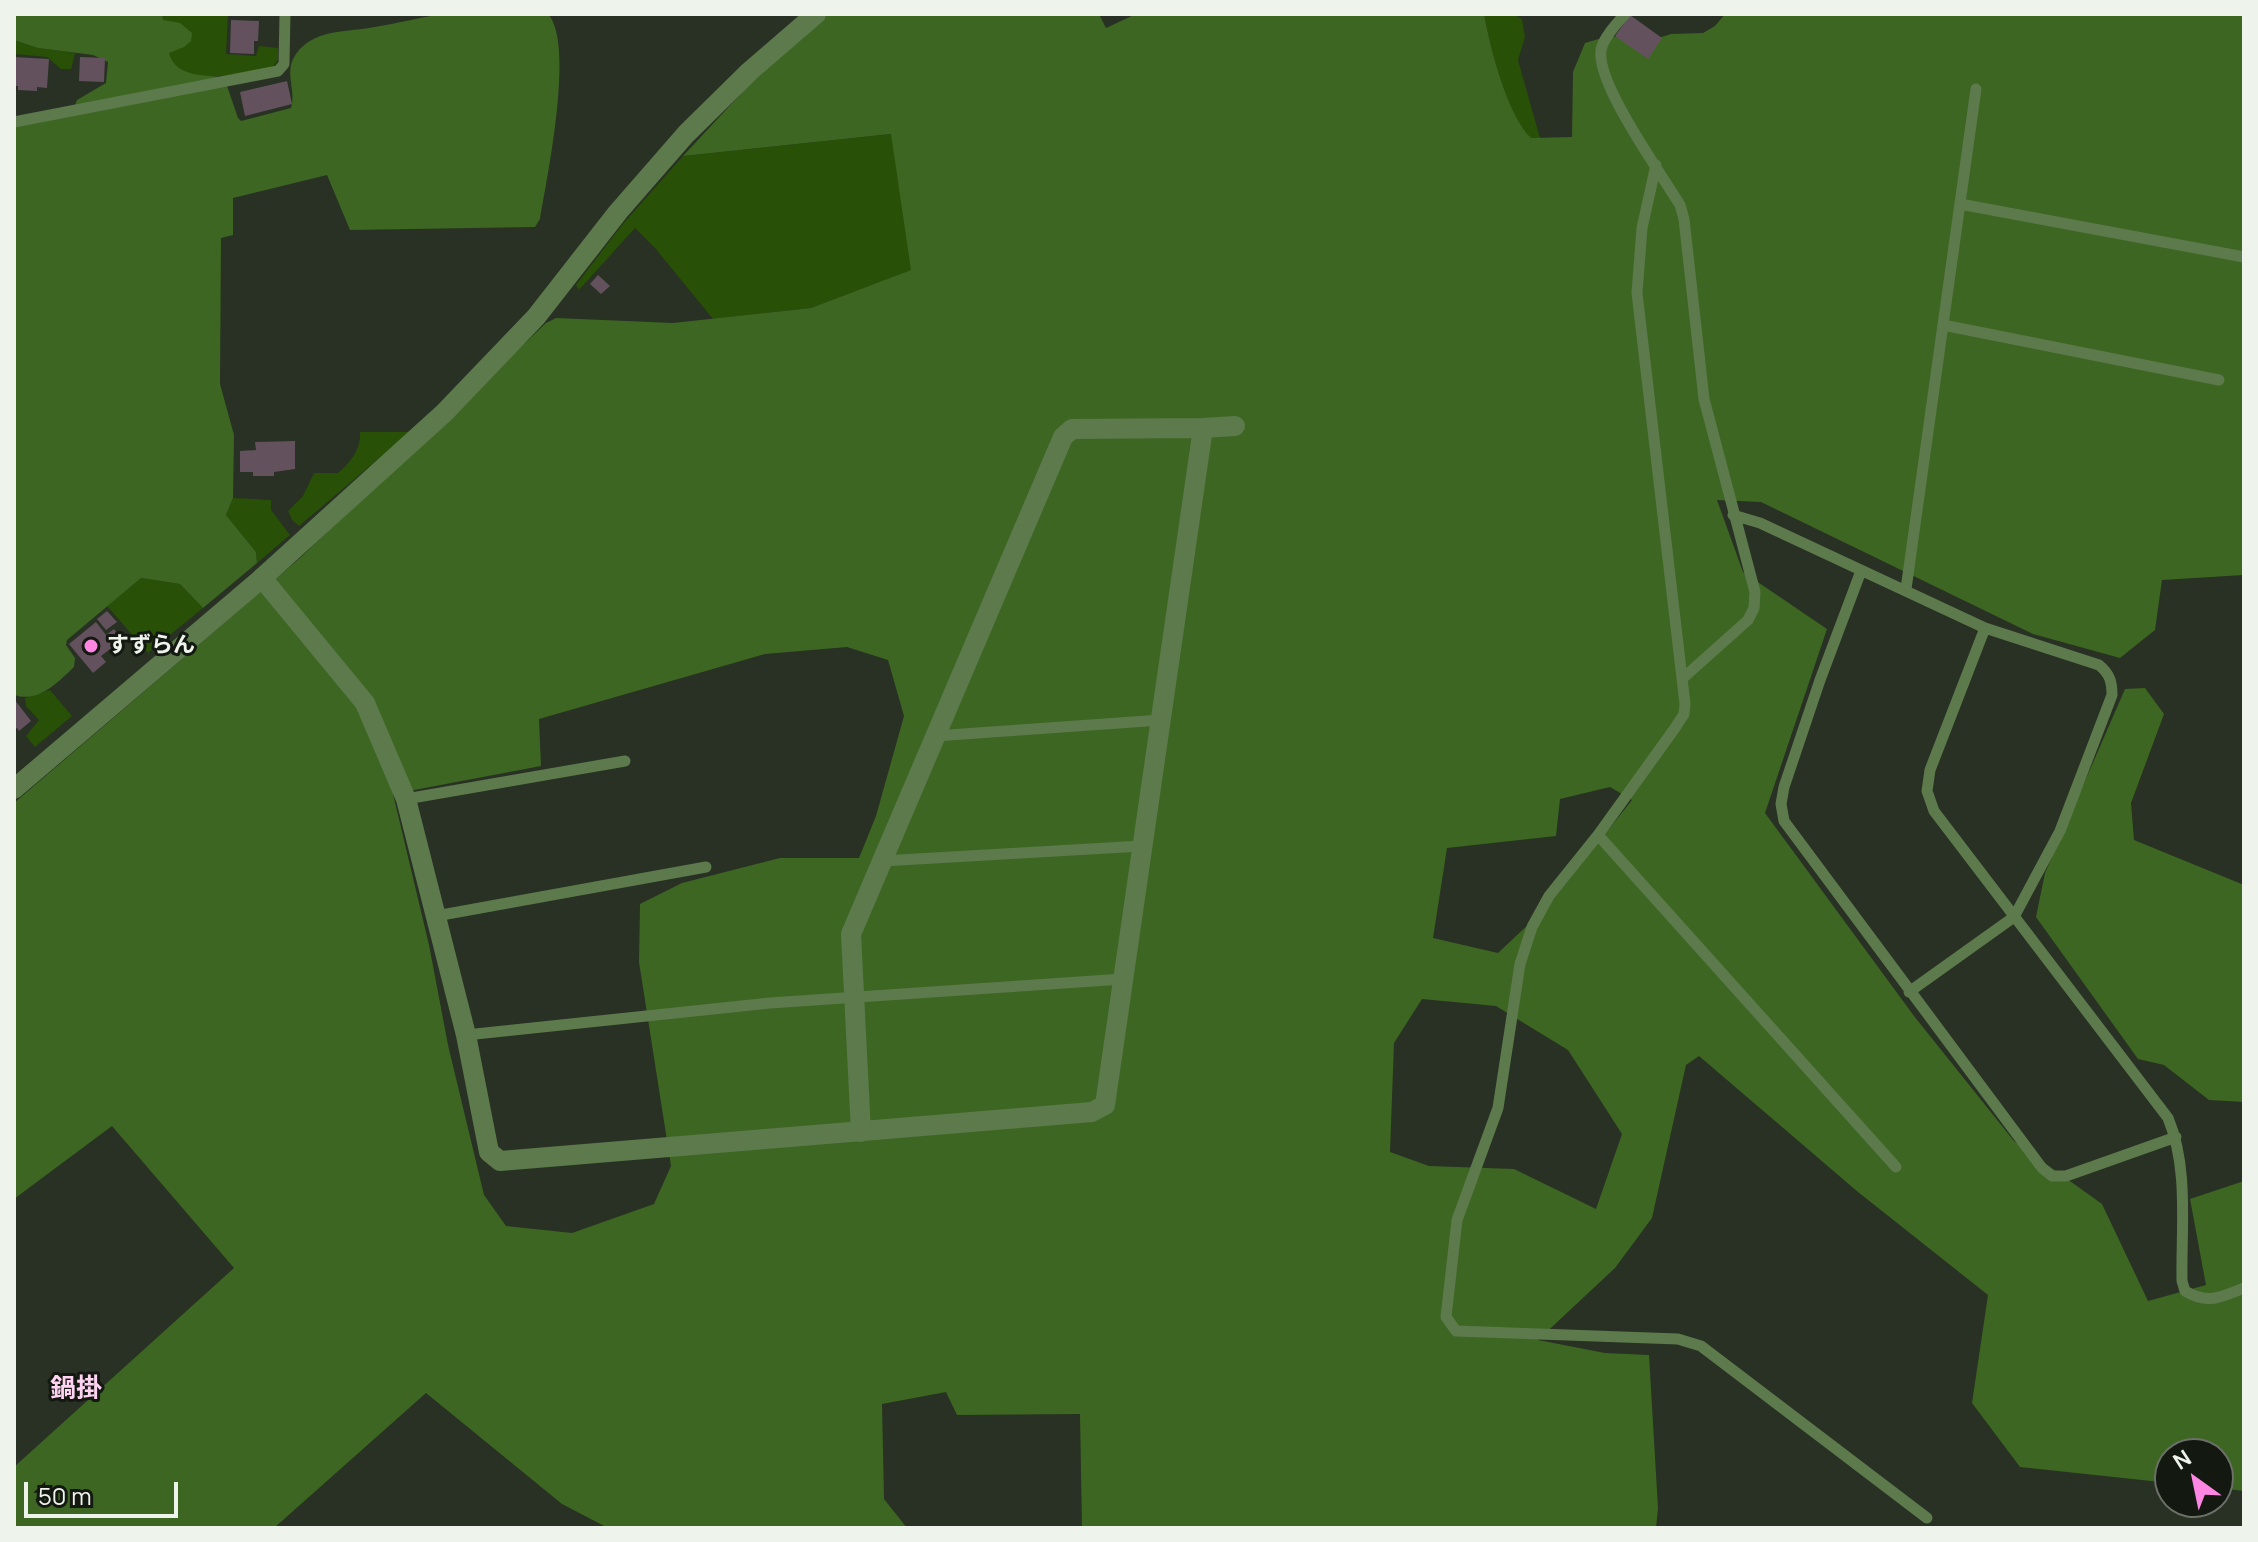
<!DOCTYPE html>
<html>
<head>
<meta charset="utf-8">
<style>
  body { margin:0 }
  #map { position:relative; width:2258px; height:1542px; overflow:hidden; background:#283123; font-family:Manrope,sans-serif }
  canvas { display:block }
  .frame { position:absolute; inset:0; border:16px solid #eef4eb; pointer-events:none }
  .north { position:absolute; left:2154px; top:1438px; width:80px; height:80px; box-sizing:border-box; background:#131811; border:2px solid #6b7068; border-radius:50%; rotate:327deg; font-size:22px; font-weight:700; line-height:32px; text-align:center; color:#eef4eb }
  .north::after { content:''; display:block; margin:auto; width:28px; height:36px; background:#fd86e2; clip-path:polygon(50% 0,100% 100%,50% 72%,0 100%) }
  .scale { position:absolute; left:24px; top:1482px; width:154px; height:36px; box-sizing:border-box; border:4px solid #eef4eb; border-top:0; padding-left:10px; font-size:24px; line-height:28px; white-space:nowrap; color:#eef4eb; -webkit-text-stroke:6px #131811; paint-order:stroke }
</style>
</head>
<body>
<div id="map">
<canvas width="2258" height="1542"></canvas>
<div class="frame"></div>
<div class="north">N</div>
<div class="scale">50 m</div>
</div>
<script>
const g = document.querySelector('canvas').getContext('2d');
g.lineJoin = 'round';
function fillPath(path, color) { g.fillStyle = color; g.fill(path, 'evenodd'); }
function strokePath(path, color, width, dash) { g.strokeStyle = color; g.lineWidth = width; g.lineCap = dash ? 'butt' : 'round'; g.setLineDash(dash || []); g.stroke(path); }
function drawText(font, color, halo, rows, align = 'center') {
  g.font = font + ' Manrope,"Noto Sans JP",sans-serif'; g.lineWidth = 6; g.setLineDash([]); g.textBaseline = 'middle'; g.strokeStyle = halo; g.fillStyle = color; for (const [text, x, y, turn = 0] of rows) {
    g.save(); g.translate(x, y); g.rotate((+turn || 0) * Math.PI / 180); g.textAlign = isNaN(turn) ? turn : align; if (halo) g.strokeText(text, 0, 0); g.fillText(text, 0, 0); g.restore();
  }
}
const green = new Path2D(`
  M162,14H228L226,54L256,56L259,46L278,48V60L273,67C250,72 187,87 172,63C165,51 163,28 162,14Z
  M1484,14H1513L1522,19L1525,37L1518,60L1540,138H1530C1507,115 1490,47 1484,14Z
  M14,40L38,48L75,53L71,69H61L47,57L14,54Z
  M892,134L912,270L811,308L713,319L655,248L635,228L579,290L576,285L622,225L683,156Z
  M360,432H410L299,526L292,520L288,511L303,496L314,473H338C351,462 361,449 360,432Z
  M233,498L271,500V510L290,535L257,563L256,552L226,515Z
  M141,578L180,584L203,608L148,653L107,606Z
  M50,690L72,716L35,747L26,736L39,720L26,706L25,698Z`);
const forest = new Path2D(`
  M14,14H162L163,20L180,23L192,33L191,41L184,47L169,53C175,77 203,75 224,77L238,118L241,121L291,108C297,90 283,72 296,54C313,30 343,32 369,28C394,24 418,18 442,14C476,10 513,14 548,14C575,44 547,178 540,219L535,227L350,230L327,175L233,198V235L221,238L220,384L234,435L233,498L226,515L256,552L257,563L203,608L180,584L141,578L67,640L66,645L75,658L74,667C57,683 39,703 14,695V125L72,114L77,100L106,83L108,62L93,55L38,48L14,40Z
  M828,14H1099L1106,28L1136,14H1484C1490,47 1507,115 1531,138L1572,137L1573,72L1585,43L1602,38L1622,36L1647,42L1671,34L1703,33L1715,26L1725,14H2244V575L2162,580L2155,630L2120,658L2033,634L1761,502L1717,500L1743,572L1827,629L1765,813L1914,1016L2014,1141L2102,1204L2148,1301L2206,1285L2190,1199L2244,1181V1491L2218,1488V1454H2170V1483L2020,1467L1972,1403L1988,1295L1858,1192L1699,1056L1686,1065L1652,1218L1615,1268L1538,1340L1605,1353L1649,1355L1658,1508L1656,1528H1082L1080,1414L957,1415L946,1392L882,1404L884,1499L907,1528H608L562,1504L426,1393L274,1528H14V1467L234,1268L112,1126L14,1199V803L300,558L546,323L556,318L673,323L811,308L911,270L891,134L683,156L763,70ZM847,647L888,660L904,716L876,816L859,858H780L682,883L640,904L639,962L671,1166L654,1204L572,1233L506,1226L484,1195L448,1045L429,945L393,794L541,766L539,719L765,654ZM1610,787L1632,800L1547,907L1498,953L1433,938L1447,848L1556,836L1560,799ZM1422,999L1496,1006L1568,1050L1622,1134L1596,1209L1514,1169L1429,1166L1390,1152L1394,1043Z
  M2145,688L2164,714L2131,803L2134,840L2244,885V1102L2209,1100L2164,1065L2138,1059L2036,917L2045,873L2125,689Z`);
const building = new Path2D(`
  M1630,15L1662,38L1648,59L1615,36Z
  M231,20L259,21L258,41H254V54L230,53Z
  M14,57L49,59L47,88L37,87V91L18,90V86H14Z
  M80,57L105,58L104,82L79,81Z
  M287,81L292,104L245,116L240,92Z
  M598,275L610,286L601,294L590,284Z
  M295,441V469L274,472V476H253V472H240V451L256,450L255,442Z
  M107,611L117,622L106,630L97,619Z
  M96,622L106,635L114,629L122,640L101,656L106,662L93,673L69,644Z
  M14,699L31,721L19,731L17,728L14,730Z`);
const service = new Path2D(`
  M1625,14C1617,23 1603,38 1601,50C1596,84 1661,173 1680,205L1684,219L1704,399L1755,592L1754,608L1748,620L1682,679
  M14,122L278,71L284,64L285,14
  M1656,165L1642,228L1637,293L1685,704L1684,714L1675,728L1598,835L1896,1167
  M1960,204L2244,257
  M1943,325L2219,380
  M1733,515L1760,523L1985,628L2099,665C2110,674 2112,682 2112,695L2060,831L2014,917L1909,992
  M1861,571L1820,680L1784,787L1781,804L1784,821L2042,1168L2052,1176H2066L2176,1137
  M1906,589L1976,89
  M1985,628L1930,770L1927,791L1934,811L2168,1118C2189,1168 2181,1228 2182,1281L2185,1291C2208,1305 2220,1297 2244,1288
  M935,736L1161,720
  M406,799L625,761
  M1598,835L1549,896L1532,927L1520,964L1498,1108L1457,1220L1446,1317L1456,1331L1678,1339L1701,1346L1927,1518
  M882,861L1142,846
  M436,916L706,867
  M466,1035L770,1003L1123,979`);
const minor = new Path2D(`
  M1203,428L1235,426
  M262,578L365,703L406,799L466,1035L489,1152L500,1161L1092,1112L1105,1105L1203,428L1072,429L1063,437L851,934L861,1132`);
const tertiary = new Path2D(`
  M14,789L262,578L444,413L536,317L618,212L686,134L750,71L816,14`);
const markers = [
  [91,646,8,"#fd86e2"]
];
const poiNames = [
  ["すずらん",107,646]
];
const quarterNames = [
  ["鍋掛",76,1390]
];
fillPath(green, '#285006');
fillPath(forest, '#3d6622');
fillPath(building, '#63525e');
strokePath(service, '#5c7a4c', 11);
strokePath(minor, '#5c7a4c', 20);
strokePath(tertiary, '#5c7a4c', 20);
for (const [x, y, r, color] of markers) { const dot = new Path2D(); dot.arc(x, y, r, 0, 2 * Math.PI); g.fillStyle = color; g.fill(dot); strokePath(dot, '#131811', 3); }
drawText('bold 22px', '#eef4eb', '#131811', poiNames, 'left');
drawText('bold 26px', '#fed4f2', '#131811', quarterNames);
</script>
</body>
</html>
